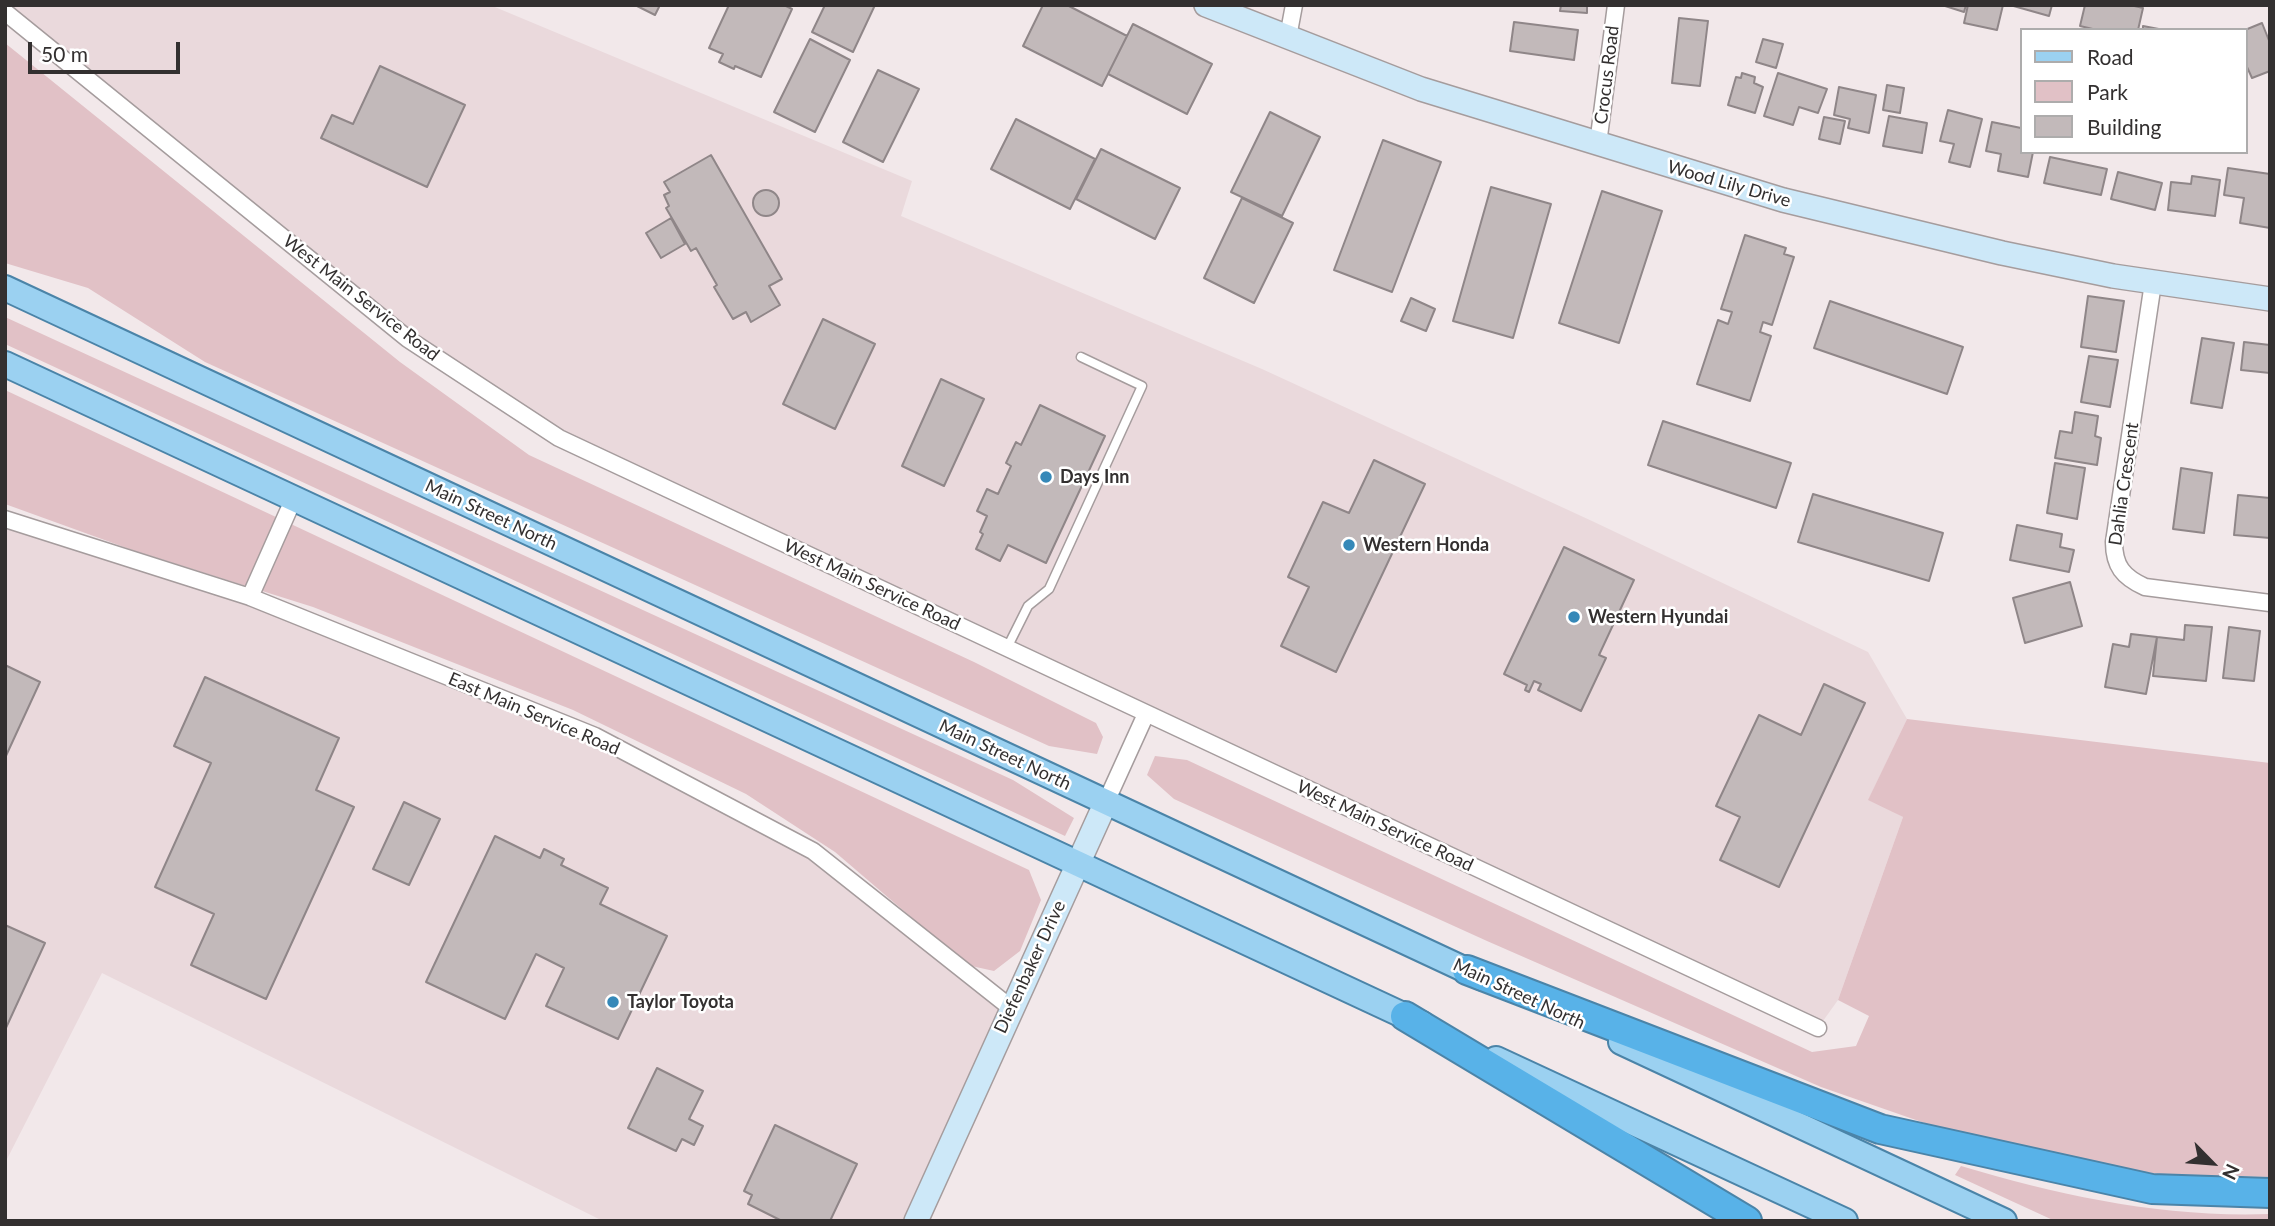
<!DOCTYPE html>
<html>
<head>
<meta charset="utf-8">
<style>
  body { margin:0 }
  #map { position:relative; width:2275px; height:1226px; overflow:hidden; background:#f2e8ea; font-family:Lato,sans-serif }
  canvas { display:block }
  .frame { position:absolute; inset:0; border:7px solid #333030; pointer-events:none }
  .legend { position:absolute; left:2020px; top:28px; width:228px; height:126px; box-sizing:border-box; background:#fff; border:2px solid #adacac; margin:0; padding:9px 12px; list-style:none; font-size:21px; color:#333030 }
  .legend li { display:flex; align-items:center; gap:14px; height:35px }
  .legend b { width:35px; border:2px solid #adacac }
  .north { position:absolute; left:2177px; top:1128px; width:70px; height:70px; -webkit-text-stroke:5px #fff; paint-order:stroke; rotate:115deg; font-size:19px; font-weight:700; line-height:28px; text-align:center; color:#333030 }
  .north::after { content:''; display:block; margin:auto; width:24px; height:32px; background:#333030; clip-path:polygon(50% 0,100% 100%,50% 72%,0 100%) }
  .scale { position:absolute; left:28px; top:42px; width:152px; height:32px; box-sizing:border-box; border:4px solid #333030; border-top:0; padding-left:9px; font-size:21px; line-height:24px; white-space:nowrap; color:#333030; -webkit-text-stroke:5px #fff; paint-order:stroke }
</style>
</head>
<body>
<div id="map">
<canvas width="2275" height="1226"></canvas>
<div class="frame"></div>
<ul class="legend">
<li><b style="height:9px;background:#9bd1f1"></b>Road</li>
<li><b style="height:19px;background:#e1c1c6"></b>Park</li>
<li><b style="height:19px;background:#c2b9ba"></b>Building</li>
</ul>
<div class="north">N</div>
<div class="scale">50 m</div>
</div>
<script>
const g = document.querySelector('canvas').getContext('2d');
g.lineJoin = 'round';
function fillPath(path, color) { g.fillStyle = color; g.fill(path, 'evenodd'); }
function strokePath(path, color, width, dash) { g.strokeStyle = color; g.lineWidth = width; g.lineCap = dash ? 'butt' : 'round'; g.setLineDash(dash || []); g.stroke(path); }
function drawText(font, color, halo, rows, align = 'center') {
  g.font = font + ' Lato,sans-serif'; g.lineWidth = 5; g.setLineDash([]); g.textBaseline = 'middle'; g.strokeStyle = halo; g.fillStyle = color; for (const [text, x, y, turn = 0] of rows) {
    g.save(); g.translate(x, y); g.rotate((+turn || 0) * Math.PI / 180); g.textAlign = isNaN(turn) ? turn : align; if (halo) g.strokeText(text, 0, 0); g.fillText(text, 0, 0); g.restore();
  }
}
const built = new Path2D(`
  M5,5H490L912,181L901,216L1262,369L1592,521L1868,652L1907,719L1869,799L1903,817L1838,1000L1818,1028L559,438L408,339Z
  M5,516L250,597L595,736L813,851L1011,1008L916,1221H603L102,973L5,1163Z`);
const green = new Path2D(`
  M5,43L400,362L529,455L974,662L1096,723L1103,737L1097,754L1049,746L205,362L88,288L5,263Z
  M5,317L1013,780L1074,818L1065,836L5,344Z
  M5,390L1029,870L1041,900L1020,951L994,971L967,965L835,852L746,794L573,710L313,607L135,551L5,504Z
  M1907,719L2270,763V1177L2164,1175L2066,1159L1939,1128L1821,1087L1487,941L1174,799L1147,775L1155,756L1187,760L1812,1052L1856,1046L1869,1016L1838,1000L1903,817L1868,800Z
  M1961,1166C2061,1196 2165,1218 2270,1214V1221H2055L1955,1175Z`);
const building = new Path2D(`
  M635,5H660L655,15Z
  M729,5H784L792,9L761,77L735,66L734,69L719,62L723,54L709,48Z
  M825,5H875L853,52L812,32Z
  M1043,5H1067L1127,36L1102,86L1023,46Z
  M1561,5H1587V13L1560,11Z
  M1942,5H1966L1964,12Z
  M1968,5H2003L1997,30L1964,23Z
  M2010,5H2052L2049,16Z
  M2085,5H2130L2143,8L2138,30H2097L2080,26Z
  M1679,18L1708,21L1700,86L1672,83Z
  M1514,22L1578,30L1574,60L1510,51Z
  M2262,23L2270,43V71L2252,78L2247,67L2245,68V30Z
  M1133,24L1212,64L1187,114L1108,74Z
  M2143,26L2164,30H2143Z
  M810,39L850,60L815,132L774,112Z
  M1763,39L1783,44L1776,68L1756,62Z
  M380,66L465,105L427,187L321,138L332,115L353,124Z
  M878,70L919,89L883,162L843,142Z
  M1742,73L1755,77L1754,83L1763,87L1755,113L1728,105L1736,77L1741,78Z
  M1778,73L1827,89L1818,113L1799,107L1793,125L1764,116Z
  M1887,85L1904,88L1900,113L1883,110Z
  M1839,87L1876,95L1869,133L1848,128L1850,119L1834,115Z
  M1948,110L1982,119L1970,167L1949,162L1954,144L1940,141Z
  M1270,112L1320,137L1282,216L1231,192Z
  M1889,116L1927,123L1922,153L1883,146Z
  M1824,117L1845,121L1840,144L1819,139Z
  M1016,119L1095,159L1070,209L991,169Z
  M1992,122L2021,128V152H2033L2028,177L1998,171L2001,154L1986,151Z
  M1383,140L1441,162L1392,292L1334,270Z
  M1101,149L1180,188L1155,239L1076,199Z
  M711,155L782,279L769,286L780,305L751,322L746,312L733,319L714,287L717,285L696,248L691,251L666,208L669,206L664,195L670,192L664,182Z
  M2050,157L2107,169L2101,195L2044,183Z
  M2228,168L2270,174V228L2240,223L2244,198L2224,195Z
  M2118,172L2162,183L2155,210L2111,199Z
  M2192,176L2220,180L2215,216L2168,210L2171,182L2191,184Z
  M1491,187L1551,204L1513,338L1453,321Z
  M753 203a13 13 0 1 1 26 0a13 13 0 1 1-26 0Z
  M1602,191L1662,211L1619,343L1559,323Z
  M1242,198L1293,223L1254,303L1204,278Z
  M671,218L685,244L661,258L646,233Z
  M1745,235L1786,248L1784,254L1794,257L1772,325L1763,322L1760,332L1771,336L1750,401L1697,384L1718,320L1728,324L1732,312L1721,309Z
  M2088,296L2124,301L2116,352L2081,347Z
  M1411,298L1435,309L1426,331L1401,321Z
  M1830,301L1963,347L1947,394L1814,348Z
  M823,319L875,344L835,429L783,404Z
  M2202,338L2234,343L2222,408L2191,403Z
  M2244,342L2270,345V373L2241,370Z
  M2089,356L2118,360L2110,407L2081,402Z
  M941,379L984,399L944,486L902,466Z
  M1040,405L1105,436L1046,563L1008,545L1000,561L976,549L983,534L980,532L987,516L977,511L987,489L998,494L1011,466L1006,463L1016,442L1021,445Z
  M2075,412L2098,416L2095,436L2101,438L2097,465L2055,458L2060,431L2072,433Z
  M1663,421L1791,463L1776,508L1648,465Z
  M1374,460L1425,484L1336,672L1281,646L1309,587L1288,577L1323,502L1349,513Z
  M2055,463L2085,468L2077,519L2047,513Z
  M2181,468L2212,473L2204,533L2173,529Z
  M1813,494L1943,533L1929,581L1798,542Z
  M2238,495L2270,498V538L2234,535Z
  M2017,525L2062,534L2060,547L2074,550L2069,572L2010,560Z
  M1564,547L1634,580L1599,655L1606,658L1581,711L1538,690L1541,684L1534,681L1529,692L1525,690L1527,685L1504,674Z
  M2070,582L2082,626L2025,643L2013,598Z
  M2185,625L2212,627L2206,681L2153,676L2157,637L2184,640Z
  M2229,627L2260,631L2254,681L2223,678Z
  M2131,634L2157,637L2146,694L2105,687L2113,644L2129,647Z
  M5,665L40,682L5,758Z
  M205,677L339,738L316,790L354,807L266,999L191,965L214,914L155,887L211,763L174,746Z
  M1824,684L1865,703L1779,887L1720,860L1740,817L1716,806L1759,715L1801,735Z
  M404,802L440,819L409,885L373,869Z
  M495,836L540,858L544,849L564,859L561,865L608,888L600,904L667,936L618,1039L546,1006L564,968L536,954L505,1019L426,982Z
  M5,925L45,943L5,1030Z
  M657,1068L703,1091L689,1119L703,1126L694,1145L682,1139L676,1151L628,1128Z
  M775,1125L857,1164L830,1221H782L748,1204L752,1195L744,1191Z`);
const lane = new Path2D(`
  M1007,648L1028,606L1049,589L1142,386L1081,357`);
const street = new Path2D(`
  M5,12L408,339L559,438L1818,1028
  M1288,37L1294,5
  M1598,144L1616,5
  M2153,283L2114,542C2114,566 2123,577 2145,587L2270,603
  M5,519L250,597L595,736L813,851L1011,1008
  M250,597L294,498
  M1106,802L1146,714`);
const secondary = new Path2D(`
  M1206,5L1421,89L1783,200L2002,253L2113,276L2270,299
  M916,1221L1106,802`);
const primary = new Path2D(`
  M5,288L1483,978
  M5,364L1422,1024
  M1621,1042L2004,1221
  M1496,1059L1845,1221`);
const highway = new Path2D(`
  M1467,970L1880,1129L2152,1189L2270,1193
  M1405,1016L1747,1221`);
const markers = [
  [1046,477,7,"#3588b8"],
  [1349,545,7,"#3588b8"],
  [1574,617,7,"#3588b8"],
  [613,1002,7,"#3588b8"]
];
const streetNames = [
  ["Crocus Road",1607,75,-83],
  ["Wood Lily Drive",1729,184,16],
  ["West Main Service Road",361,298,38],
  ["Dahlia Crescent",2124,484,-82],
  ["Main Street North",491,515,25],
  ["West Main Service Road",872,585,25],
  ["East Main Service Road",534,714,23],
  ["Main Street North",1005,755,25],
  ["West Main Service Road",1385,826,25],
  ["Diefenbaker Drive",1030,967,-65],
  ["Main Street North",1519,994,25]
];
const poiNames = [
  ["Days Inn",1060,477],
  ["Western Honda",1363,545],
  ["Western Hyundai",1588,617],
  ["Taylor Toyota",627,1002]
];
fillPath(built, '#ead9dc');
fillPath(green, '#e1c1c6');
fillPath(building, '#c2b9ba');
strokePath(building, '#8f8688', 2);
strokePath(lane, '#a59c9d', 11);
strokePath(street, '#a59c9d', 19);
strokePath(secondary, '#a59c9d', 26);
strokePath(primary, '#4b84a8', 28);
strokePath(highway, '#4b84a8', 32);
strokePath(lane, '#fff', 8);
strokePath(street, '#fff', 16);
strokePath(secondary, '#cde8f8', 23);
strokePath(primary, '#9bd1f1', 24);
strokePath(highway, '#58b2e8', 28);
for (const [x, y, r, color] of markers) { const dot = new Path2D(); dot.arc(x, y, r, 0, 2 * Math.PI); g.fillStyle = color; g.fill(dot); strokePath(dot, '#fff', 2.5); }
drawText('18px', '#333030', '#fff', streetNames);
drawText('bold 18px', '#333030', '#fff', poiNames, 'left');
</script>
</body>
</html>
